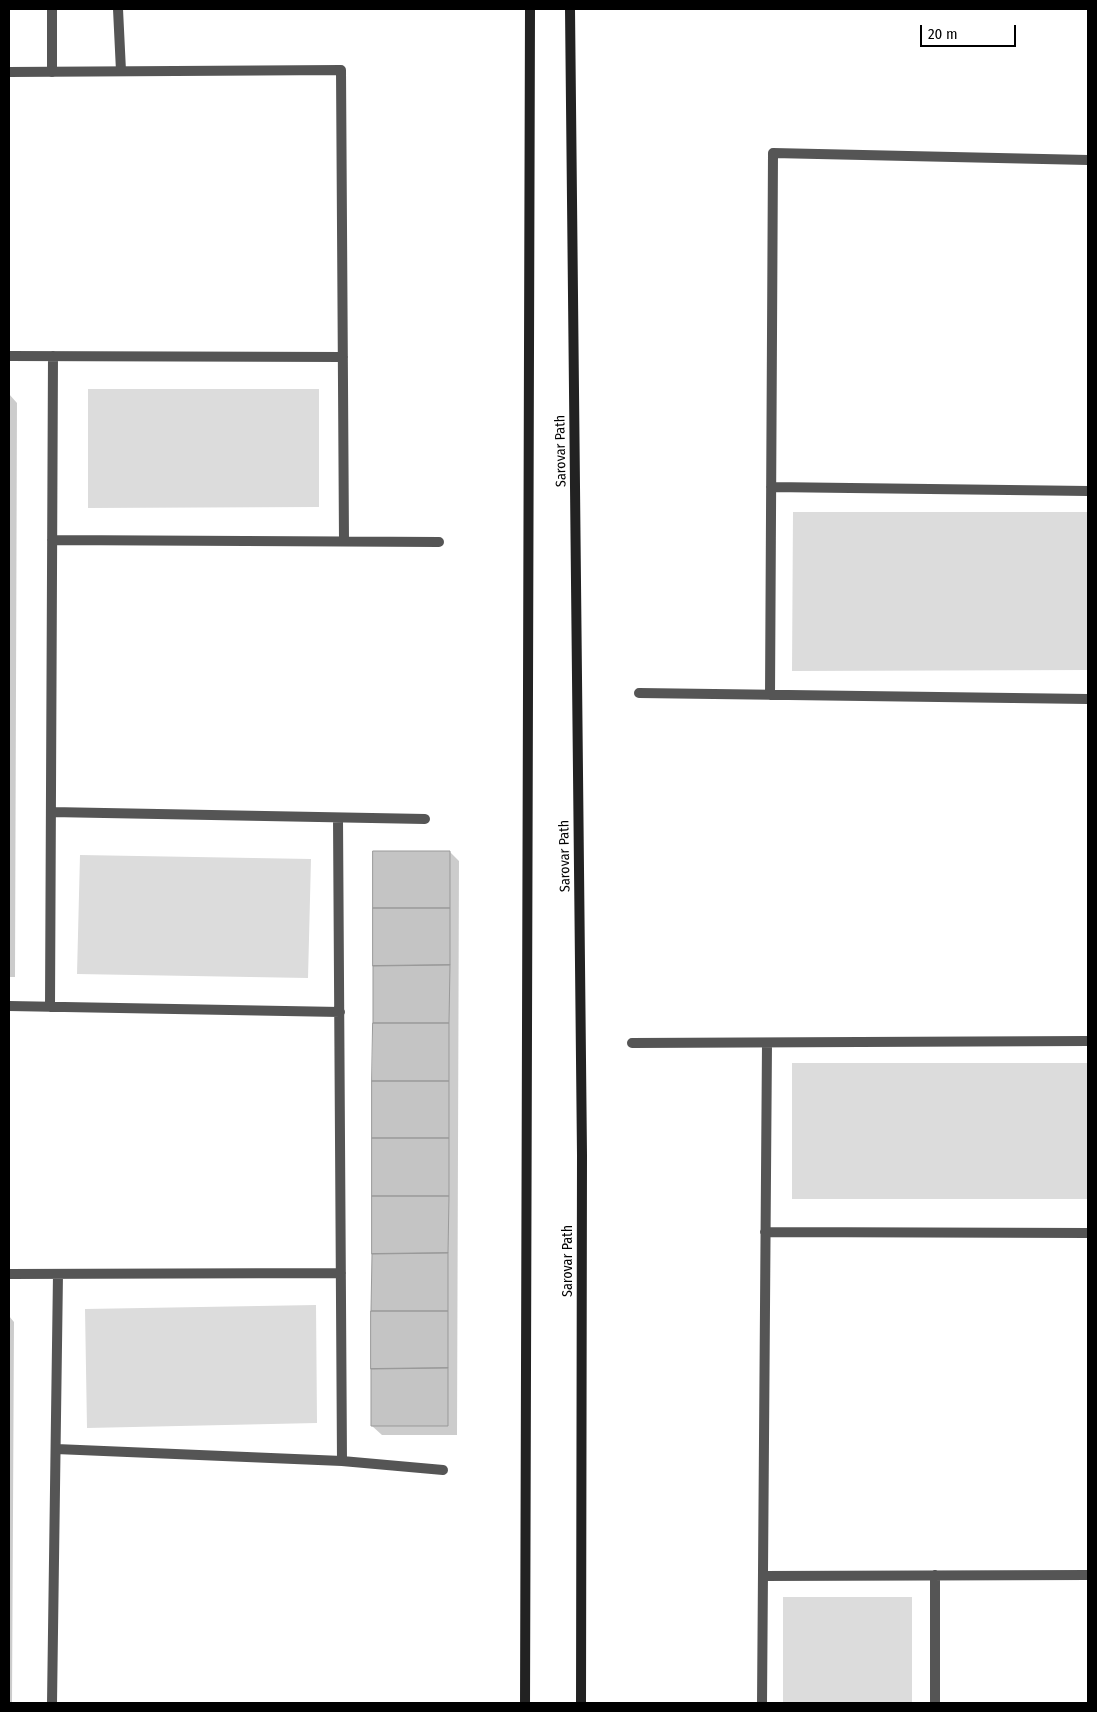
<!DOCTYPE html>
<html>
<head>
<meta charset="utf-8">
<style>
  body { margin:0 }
  #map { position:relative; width:1097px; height:1712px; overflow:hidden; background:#fff; font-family:"Fira Sans Condensed",sans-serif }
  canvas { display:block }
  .frame { position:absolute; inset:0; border:10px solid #000; pointer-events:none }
  .scale { position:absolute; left:920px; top:25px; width:96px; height:22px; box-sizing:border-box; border:2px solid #000; border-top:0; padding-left:6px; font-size:15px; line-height:18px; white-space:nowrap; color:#000; -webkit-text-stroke:4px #fff; paint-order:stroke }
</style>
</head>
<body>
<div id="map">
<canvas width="1097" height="1712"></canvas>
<div class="frame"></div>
<div class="scale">20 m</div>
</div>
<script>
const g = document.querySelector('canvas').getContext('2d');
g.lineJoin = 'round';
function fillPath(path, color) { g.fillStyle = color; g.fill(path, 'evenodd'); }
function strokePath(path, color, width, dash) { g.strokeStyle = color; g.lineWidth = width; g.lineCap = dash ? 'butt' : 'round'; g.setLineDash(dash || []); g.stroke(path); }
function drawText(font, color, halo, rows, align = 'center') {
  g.font = font + ' "Fira Sans Condensed",sans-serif'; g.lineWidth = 4.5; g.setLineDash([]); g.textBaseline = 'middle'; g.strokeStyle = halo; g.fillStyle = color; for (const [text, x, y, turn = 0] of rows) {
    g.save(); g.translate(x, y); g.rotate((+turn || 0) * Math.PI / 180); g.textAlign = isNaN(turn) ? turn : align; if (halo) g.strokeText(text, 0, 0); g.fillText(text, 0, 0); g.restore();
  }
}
const green = new Path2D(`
  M88,389H319V507L88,508Z
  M793,512H1088V670L792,671Z
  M80,855L311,859L308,978L77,974Z
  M792,1063H1088V1199H792Z
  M316,1305L317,1423L87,1428L85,1309Z
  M783,1597H912V1703H783Z`);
const shadow = new Path2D(`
  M9,394L17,403L15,977H9Z
  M450,852L459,861L457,1435H382L372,1426Z
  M9,1316L14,1322L12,1703H9Z`);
const building = new Path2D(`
  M373,851H450V908H373Z
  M373,908H450V965L373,966Z
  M450,965L449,1023H373V966Z
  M373,1023H449V1081H372Z
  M372,1081H449V1138H372Z
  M372,1138H449V1196H372Z
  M372,1196H449L448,1253L372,1254Z
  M448,1253V1311H371L372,1254Z
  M371,1311H448V1368L371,1369Z
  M448,1368V1426H371V1369Z`);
const lane = new Path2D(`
  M118,9L121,71
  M52,72V9`);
const street = new Path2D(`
  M9,72L341,70L344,541
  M9,356L343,357
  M771,487L1088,491
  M52,540L439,542
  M639,693L1088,699
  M770,695L773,153L1088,160
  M51,812L425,819
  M338,818L342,1461
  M9,1006L340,1012
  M50,1007L53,356
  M632,1043L1088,1041
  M765,1232L1088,1233
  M9,1274L341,1273
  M56,1449L342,1461L443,1470
  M935,1575V1703
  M763,1576L1088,1575
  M52,1703L58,1274
  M762,1703L767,1043`);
const secondary = new Path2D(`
  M570,9L582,1155L581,1703
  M525,1703L530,9`);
const streetNames = [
  ["Sarovar Path",561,451,-91],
  ["Sarovar Path",565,856,-91],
  ["Sarovar Path",568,1261,-90]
];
fillPath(green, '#dcdcdc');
fillPath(shadow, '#0003');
fillPath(building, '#c4c4c4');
strokePath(building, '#999', 1);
strokePath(lane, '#555', 10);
strokePath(street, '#555', 10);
strokePath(secondary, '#222', 10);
drawText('14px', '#000', '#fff', streetNames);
</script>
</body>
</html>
